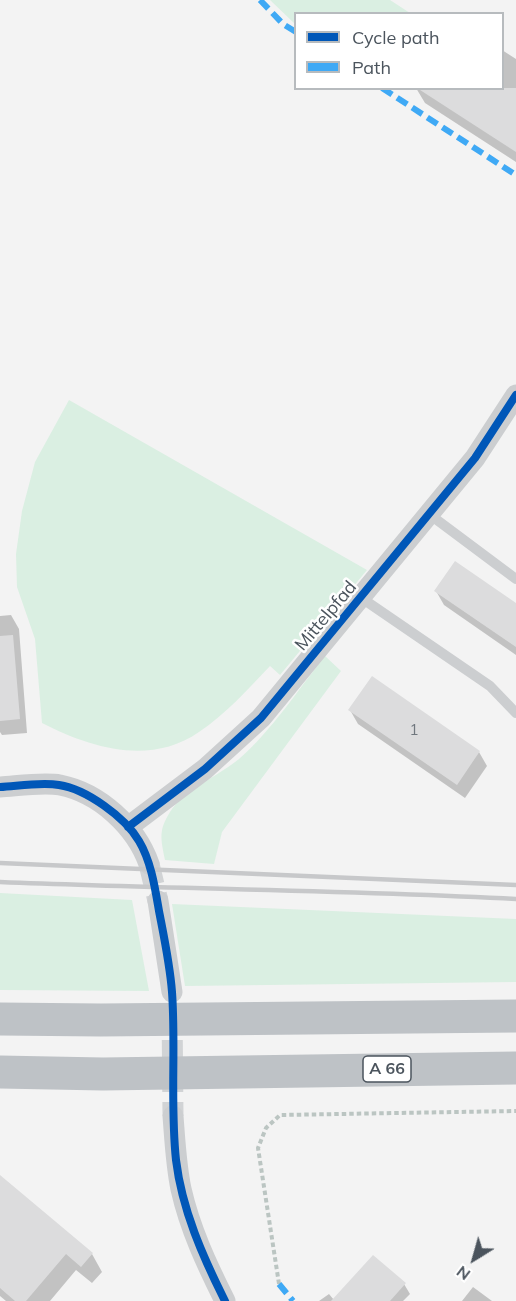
<!DOCTYPE html>
<html>
<head>
<meta charset="utf-8">
<style>
  body { margin:0 }
  #map { position:relative; width:516px; height:1301px; overflow:hidden; background:#f3f3f3; font-family:Mulish,sans-serif }
  canvas { display:block }
  .legend { position:absolute; left:294px; top:12px; width:210px; height:78px; box-sizing:border-box; background:#fff; border:2px solid #b7bbbe; margin:0; padding:8px 10px; list-style:none; font-size:18px; color:#4b545d }
  .legend li { display:flex; align-items:center; gap:12px; height:30px }
  .legend b { width:30px; border:2px solid #b7bbbe }
  .north { position:absolute; left:444px; top:1229px; width:60px; height:60px; -webkit-text-stroke:4px #fff; paint-order:stroke; rotate:217deg; font-size:16px; font-weight:700; line-height:24px; text-align:center; color:#4b545d }
  .north::after { content:''; display:block; margin:auto; width:21px; height:27px; background:#4b545d; clip-path:polygon(50% 0,100% 100%,50% 72%,0 100%) }
</style>
</head>
<body>
<div id="map">
<canvas width="516" height="1301"></canvas>
<ul class="legend">
<li><b style="height:8px;background:#0057b8"></b>Cycle path</li>
<li><b style="height:8px;background:#3fa9f5"></b>Path</li>
</ul>
<div class="north">N</div>
</div>
<script>
const g = document.querySelector('canvas').getContext('2d');
g.lineJoin = 'round';
function fillPath(path, color) { g.fillStyle = color; g.fill(path, 'evenodd'); }
function strokePath(path, color, width, dash) { g.strokeStyle = color; g.lineWidth = width; g.lineCap = dash ? 'butt' : 'round'; g.setLineDash(dash || []); g.stroke(path); }
function drawText(font, color, halo, rows, align = 'center') {
  g.font = font + ' Mulish,sans-serif'; g.lineWidth = 5; g.setLineDash([]); g.textBaseline = 'middle'; g.strokeStyle = halo; g.fillStyle = color; for (const [text, x, y, turn = 0] of rows) {
    g.save(); g.translate(x, y); g.rotate((+turn || 0) * Math.PI / 180); g.textAlign = isNaN(turn) ? turn : align; if (halo) g.strokeText(text, 0, 0); g.fillText(text, 0, 0); g.restore();
  }
}
const green = new Path2D(`
  M270,0H390L410,13L296,14L295,24Z
  M69,400L367,570L280,675L270,666C248,689 226,714 199,732C150,766 91,748 42,723L35,639L17,587L16,554L22,511L35,462Z
  M325,656L341,671L222,832L214,864L165,860C161,839 158,831 170,812C182,792 221,774 239,759C272,730 298,690 325,656Z
  M0,893L132,900L149,991L0,990Z
  M172,904L516,919V982L185,986Z`);
const shadow = new Path2D(`
  M502,50L516,59V162L425,103L416,88H502Z
  M436,591L516,605V655L444,605Z
  M11,615L19,629L27,733L2,735L0,732V616Z
  M350,710L479,752L487,766L465,798L358,724Z
  M0,1177L92,1254L102,1272L92,1283L76,1270L50,1301H6L0,1296Z
  M404,1284L410,1294L403,1301H319L329,1294L334,1300Z
  M473,1287L492,1301H462Z`);
const building = new Path2D(`
  M417,88H516V152Z
  M455,561L516,603V647L434,591Z
  M13,635L20,719L0,721V636Z
  M372,676L480,751L457,785L348,710Z
  M0,1175L93,1253L81,1267L66,1254L26,1301H15L0,1288Z
  M373,1255L406,1283L390,1301H331Z`);
const minorTunnel = new Path2D(`
  M149,864L158,901
  M172,1009L173,1116`);
const path = new Path2D(`
  M279,1284L258,1148L266,1128L280,1115L516,1111`);
const service = new Path2D(`
  M429,514L516,579
  M360,597L490,686L516,713`);
const minor = new Path2D(`
  M0,787C17,786 43,782 60,785C100,793 136,827 149,864
  M128,827L205,769L261,718L475,458L516,395
  M158,901L172,992
  M173,1116C175,1141 176,1165 181,1189C190,1229 207,1265 225,1301`);
const motorway = new Path2D(`
  M0,1019L101,1020L516,1016
  M0,1072L103,1074L516,1068`);
const rail = new Path2D(`
  M0,863L516,885
  M0,882C172,889 344,890 516,899`);
const quiet = new Path2D(`
  M260,0L283,24L296,32
  M382,88L516,175
  M279,1284L293,1301`);
const cycleway = new Path2D(`
  M0,787C18,786 41,782 59,785C86,789 125,817 139,841C151,861 155,888 159,911C164,937 170,965 172,992C176,1048 170,1104 176,1160C182,1210 203,1257 225,1301
  M128,827L205,769L261,718L475,458L516,395`);
const numberNames = [
  ["1",414,730]
];
const shields = [
  [387,1069,48]
];
const shieldNames = [
  ["A 66",387,1069]
];
const streetNames = [
  ["Mittelpfad",326,616,-50]
];
fillPath(green, '#daefe2');
fillPath(shadow, '#0003');
fillPath(building, '#dcdcdd');
strokePath(minorTunnel, '#d1d3d5', 21, [21, 10]);
strokePath(path, '#bbc5c2', 4, [4.5, 3]);
strokePath(service, '#ccced0', 10);
strokePath(minor, '#ccced0', 21);
strokePath(motorway, '#bec2c6', 33);
strokePath(rail, '#c7c8ca', 4.5);
strokePath(quiet, '#3fa9f5', 6, [12, 6]);
strokePath(cycleway, '#0057b8', 8);
drawText('15px', '#70777e', null, numberNames);
for (const [x, y, w] of shields) { const box = new Path2D(); box.roundRect(x - w / 2, y - 13, w, 26, 4.5); g.fillStyle = '#fff'; g.fill(box); strokePath(box, '#4b545d', 1.5); }
drawText('bold 16px', '#4b545d', null, shieldNames);
drawText('18px', '#4b545d', '#fff', streetNames);
</script>
</body>
</html>
